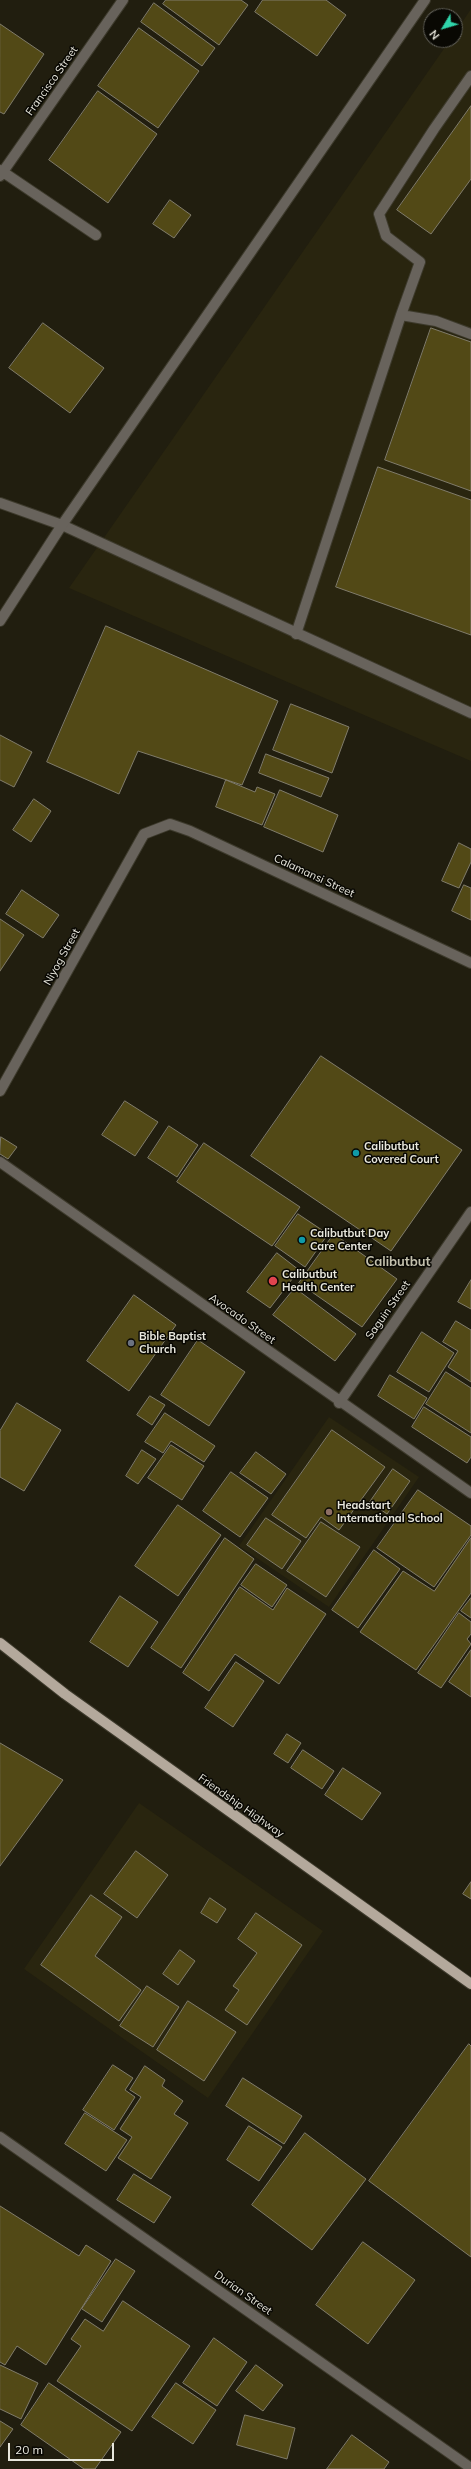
<!DOCTYPE html>
<html>
<head>
<meta charset="utf-8">
<style>
  body { margin:0 }
  #map { position:relative; width:471px; height:2469px; overflow:hidden; background:#211e0f; font-family:Mulish,sans-serif }
  canvas { display:block }
  .north { position:absolute; left:423px; top:8px; width:40px; height:40px; box-sizing:border-box; background:#090803; border:1px solid #62615a; border-radius:50%; rotate:232deg; font-size:11px; font-weight:700; line-height:16px; text-align:center; color:#e8e7dd }
  .north::after { content:''; display:block; margin:auto; width:14px; height:18px; background:#2fd4aa; clip-path:polygon(50% 0,100% 100%,50% 72%,0 100%) }
  .scale { position:absolute; left:8px; top:2443px; width:106px; height:18px; box-sizing:border-box; border:2px solid #e8e7dd; border-top:0; padding-left:5px; font-size:12px; line-height:14px; white-space:nowrap; color:#e8e7dd; -webkit-text-stroke:3px #090803; paint-order:stroke }
</style>
</head>
<body>
<div id="map">
<canvas width="471" height="2469"></canvas>
<div class="north">N</div>
<div class="scale">20 m</div>
</div>
<script>
const g = document.querySelector('canvas').getContext('2d');
g.lineJoin = 'round';
function fillPath(path, color) { g.fillStyle = color; g.fill(path, 'evenodd'); }
function strokePath(path, color, width, dash) { g.strokeStyle = color; g.lineWidth = width; g.lineCap = dash ? 'butt' : 'round'; g.setLineDash(dash || []); g.stroke(path); }
function drawText(font, color, halo, rows, align = 'center') {
  g.font = font + ' Mulish,sans-serif'; g.lineWidth = 3; g.setLineDash([]); g.textBaseline = 'middle'; g.strokeStyle = halo; g.fillStyle = color; for (const [text, x, y, turn = 0] of rows) {
    g.save(); g.translate(x, y); g.rotate((+turn || 0) * Math.PI / 180); g.textAlign = isNaN(turn) ? turn : align; if (halo) g.strokeText(text, 0, 0); g.fillText(text, 0, 0); g.restore();
  }
}
const built = new Path2D(`
  M471,9V761L69,588L450,40H455V33Z
  M329,1417L419,1477L329,1607L239,1546Z
  M139,1803L323,1931L208,2098L24,1969Z`);
const building = new Path2D(`
  M166,0H241L248,5L219,45L163,4Z
  M263,0H326L346,15L317,56L255,12Z
  M154,3L215,48L202,66L141,22Z
  M0,24L44,54L4,114L0,112Z
  M139,28L199,71L158,128L98,86Z
  M98,91L157,134L108,203L49,160Z
  M471,106V179L431,234L397,210Z
  M170,200L191,215L174,238L153,224Z
  M43,323L104,368L70,413L9,368Z
  M431,328L471,342V491L385,460Z
  M378,467L471,500V635L336,587Z
  M106,626L278,701L242,785L138,751L119,794L47,762Z
  M291,704L349,727L332,773L273,750Z
  M0,735L32,752L14,787L0,780Z
  M266,754L329,778L321,797L259,773Z
  M226,780L255,792L257,787L275,794L262,825L216,807Z
  M280,790L338,815L323,852L264,827Z
  M34,799L51,811L31,842L13,830Z
  M459,843L471,849V862L459,888L442,881Z
  M464,885L471,888V920L452,911Z
  M22,890L59,915L43,938L6,914Z
  M0,919L24,935L0,971Z
  M321,1056L462,1150L391,1251L251,1156Z
  M125,1101L158,1122L135,1156L102,1135Z
  M169,1126L198,1145L177,1177L148,1158Z
  M1,1137L17,1147L8,1159L0,1154Z
  M204,1143L300,1207L272,1246L177,1182Z
  M298,1214L328,1234L305,1267L275,1246Z
  M334,1234L397,1279L362,1327L299,1283Z
  M277,1253L299,1270L270,1308L247,1292Z
  M471,1280V1309L458,1302Z
  M295,1288L356,1334L335,1361L273,1315Z
  M134,1295L176,1325L129,1391L87,1361Z
  M456,1321L471,1330V1382L448,1367L458,1351L443,1342Z
  M422,1332L454,1353L429,1392L397,1372Z
  M198,1340L245,1372L209,1426L161,1395Z
  M446,1372L471,1388V1433L426,1404Z
  M390,1375L427,1398L414,1419L378,1396Z
  M150,1396L165,1405L152,1425L137,1415Z
  M17,1403L61,1430L24,1491L0,1477V1431Z
  M424,1407L471,1437V1457L467,1463L412,1427Z
  M165,1413L215,1446L204,1462L171,1441L163,1453L145,1442Z
  M332,1430L385,1467L339,1530L321,1517L306,1538L272,1515Z
  M171,1445L204,1466L182,1500L148,1478Z
  M142,1450L156,1459L138,1484L126,1476Z
  M256,1452L286,1474L271,1494L240,1473Z
  M393,1469L410,1481L387,1514L370,1502Z
  M231,1472L268,1498L240,1537L203,1511Z
  M418,1490L471,1526V1535L434,1587L377,1548Z
  M178,1505L221,1535L178,1596L135,1566Z
  M266,1518L301,1541L282,1569L247,1545Z
  M321,1522L360,1547L326,1597L287,1571Z
  M225,1538L254,1559L181,1668L151,1648Z
  M471,1538V1593L416,1670L360,1632L403,1571L434,1591Z
  M374,1550L400,1569L358,1628L332,1610Z
  M256,1564L287,1585L272,1607L241,1585Z
  M240,1587L273,1610L287,1588L326,1614L279,1684L235,1654L209,1691L183,1673Z
  M120,1596L158,1622L128,1667L90,1642Z
  M471,1598V1618L461,1611Z
  M459,1613L471,1622V1634L467,1639L471,1644L441,1688L418,1673Z
  M471,1650V1697L449,1682Z
  M236,1662L264,1681L233,1727L205,1708Z
  M287,1734L301,1743L288,1763L274,1754Z
  M0,1743L63,1780L0,1866Z
  M303,1750L334,1771L322,1789L291,1768Z
  M343,1768L381,1793L362,1820L325,1795Z
  M136,1851L168,1875L137,1918L104,1894Z
  M471,1882V1899L463,1894Z
  M91,1895L122,1917L95,1956L141,1990L119,2021L41,1965Z
  M210,1898L226,1909L217,1923L201,1913Z
  M256,1913L302,1945L247,2025L225,2010L239,1990L233,1986L257,1953L238,1939Z
  M180,1950L195,1961L178,1985L163,1974Z
  M147,1986L179,2007L153,2047L120,2026Z
  M188,2001L236,2032L204,2081L157,2050Z
  M469,2044L471,2046V2257L369,2181Z
  M113,2065L133,2078L125,2090L135,2097L114,2130L83,2110Z
  M145,2066L165,2080L162,2086L183,2101L174,2114L188,2123L151,2179L118,2158L132,2137L120,2129L141,2097L130,2090Z
  M243,2078L302,2116L284,2144L226,2106Z
  M85,2113L127,2140L106,2171L65,2144Z
  M249,2126L282,2147L259,2181L227,2160Z
  M305,2133L366,2179L312,2250L252,2205Z
  M134,2174L171,2197L154,2223L117,2200Z
  M0,2206L79,2256L86,2245L111,2261L46,2365L17,2346L5,2365L0,2362Z
  M363,2242L415,2280L368,2344L316,2305Z
  M116,2259L135,2271L102,2322L82,2309Z
  M123,2301L190,2346L132,2431L57,2381L81,2346L71,2339L85,2319L103,2331Z
  M214,2338L247,2362L217,2406L183,2383Z
  M0,2365L38,2383L21,2419L0,2409Z
  M256,2365L283,2385L263,2411L236,2391Z
  M49,2383L121,2432L95,2469H84L21,2425Z
  M176,2383L216,2410L193,2444L152,2417Z
  M245,2415L295,2428L287,2459L237,2445Z
  M0,2421L13,2429L0,2447Z
  M352,2435L389,2462L384,2469H327Z`);
const service = new Path2D(`
  M401,315L420,262L386,236L379,214L434,129L471,76
  M0,503L62,525L471,713
  M296,634L401,315L436,321L471,334`);
const minor = new Path2D(`
  M0,170L96,235
  M0,176L123,0
  M0,1091L144,834L170,824L190,831L471,963
  M0,1162L471,1493
  M339,1403L471,1212
  M0,2137L471,2468`);
const tertiary = new Path2D(`
  M0,621L62,525L425,0`);
const primary = new Path2D(`
  M0,1643L65,1694L471,1984`);
const markers = [
  [356,1153,4,"#0f9aa8"],
  [302,1240,4,"#0f9aa8"],
  [273,1281,5,"#e0444e"],
  [131,1343,4,"#6b7280"],
  [329,1512,4,"#8d6e63"]
];
const streetNames = [
  ["Francisco Street",52,81,-55],
  ["Calamansi Street",314,876,25],
  ["Niyog Street",62,957,-61],
  ["Saguin Street",388,1310,-55],
  ["Avocado Street",242,1319,35],
  ["Friendship Highway",241,1806,35],
  ["Durian Street",243,2293,35]
];
const poiNames = [
  ["Calibutbut",364,1147],
  ["Covered Court",364,1160],
  ["Calibutbut Day",310,1234],
  ["Care Center",310,1247],
  ["Calibutbut",282,1275],
  ["Health Center",282,1288],
  ["Bible Baptist",139,1337],
  ["Church",139,1350],
  ["Headstart",337,1506],
  ["International School",337,1519]
];
const quarterNames = [
  ["Calibutbut",398,1262]
];
fillPath(built, '#29250f');
fillPath(building, '#524916');
strokePath(building, '#807c6b', 1);
strokePath(service, '#3d3a2c', 12);
strokePath(minor, '#3d3a2c', 12);
strokePath(tertiary, '#3d3a2c', 12);
strokePath(primary, '#3d3a2c', 12);
strokePath(service, '#68635c', 10);
strokePath(minor, '#68635c', 10);
strokePath(tertiary, '#68635c', 10);
strokePath(primary, '#b4a99c', 10);
for (const [x, y, r, color] of markers) { const dot = new Path2D(); dot.arc(x, y, r, 0, 2 * Math.PI); g.fillStyle = color; g.fill(dot); strokePath(dot, '#090803', 1.5); }
drawText('11px', '#e8e7dd', '#090803', streetNames);
drawText('bold 11px', '#e8e7dd', '#090803', poiNames, 'left');
drawText('bold 13px', '#c3c0ad', '#090803', quarterNames);
</script>
</body>
</html>
